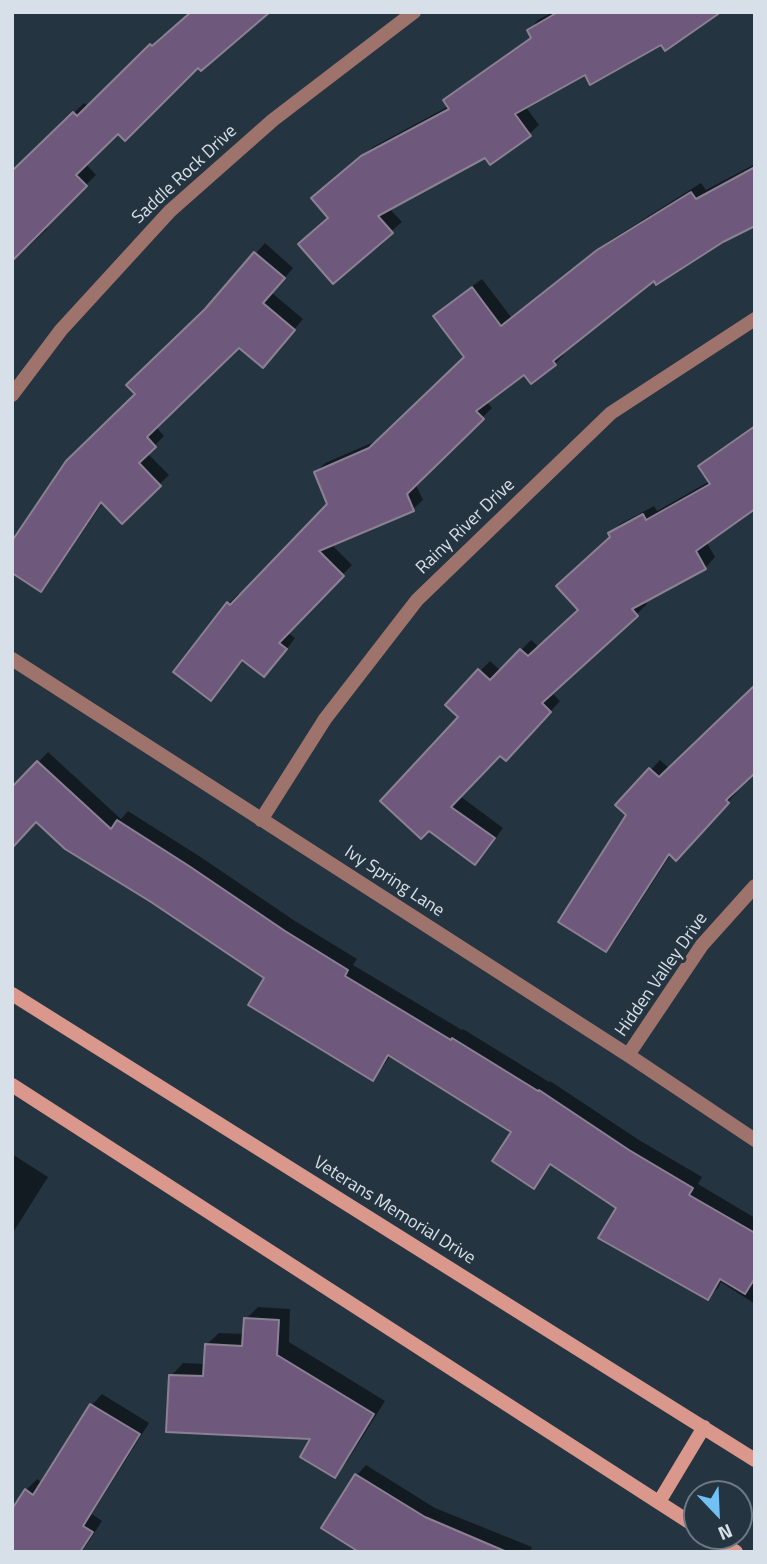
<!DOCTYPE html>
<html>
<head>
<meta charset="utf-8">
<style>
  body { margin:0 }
  #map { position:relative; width:767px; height:1564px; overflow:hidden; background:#253441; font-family:"Titillium Web",sans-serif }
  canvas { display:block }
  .frame { position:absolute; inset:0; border:14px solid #d7e0e8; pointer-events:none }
  .north { position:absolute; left:683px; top:1480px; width:70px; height:70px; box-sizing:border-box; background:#253441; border:2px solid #6c7984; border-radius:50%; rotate:157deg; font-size:19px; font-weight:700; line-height:28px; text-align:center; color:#d7e0e8 }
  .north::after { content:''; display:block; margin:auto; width:24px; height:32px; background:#71c1f5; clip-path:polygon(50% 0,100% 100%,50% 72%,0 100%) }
</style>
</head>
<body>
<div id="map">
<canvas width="767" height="1564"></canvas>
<div class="frame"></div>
<div class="north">N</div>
</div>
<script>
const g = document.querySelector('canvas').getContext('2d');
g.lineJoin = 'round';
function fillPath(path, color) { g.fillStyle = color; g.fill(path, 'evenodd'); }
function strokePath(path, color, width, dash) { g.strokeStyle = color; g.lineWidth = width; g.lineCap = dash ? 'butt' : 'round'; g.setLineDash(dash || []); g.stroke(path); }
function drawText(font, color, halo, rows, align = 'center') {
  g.font = font + ' "Titillium Web",sans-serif'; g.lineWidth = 6; g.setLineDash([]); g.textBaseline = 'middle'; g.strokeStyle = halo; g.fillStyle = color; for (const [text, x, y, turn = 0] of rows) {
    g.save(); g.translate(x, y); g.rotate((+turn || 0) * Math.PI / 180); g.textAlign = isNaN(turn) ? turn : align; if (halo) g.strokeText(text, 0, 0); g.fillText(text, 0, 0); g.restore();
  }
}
const shadow = new Path2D(`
  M553,12H714L662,43L585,72L525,106L539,125L529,134L485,155L389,208L402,222L333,282L330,218L323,189L373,147L449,106L446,101L455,91L533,37L529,30L538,20Z
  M162,35L198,65L118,131L85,163L96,175L45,226L47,229L13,261L12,173L84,103L89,107Z
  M755,164V224L654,279L562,352L564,354L555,364L525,372L486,401L492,408L415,483L423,500L413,509L331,544L352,565L287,632L295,638L274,666L264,675L243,659L220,689L228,604L238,594L241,596L329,505L316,472L325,463L381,439L466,357L435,316L445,306L482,279L511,317L609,241L701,183L706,190Z
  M265,243L293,268L272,293L303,319L272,356L239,346L155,426L164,436L147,453L169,475L122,521L103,502L50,580L40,590L137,394L208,308Z
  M755,425V507L706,541L715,557L705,568L644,601L647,604L637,614L551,692L560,701L516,749L500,753L460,796L503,828L485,853L475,863L429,829L460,717L480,671L490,661L501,671L531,640L539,647L580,610L612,536L610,534L620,524L654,506L657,511L710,481L700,466L710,456Z
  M48,752L121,819L128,811L199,856L295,921L357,959L353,965L462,1030L463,1029L549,1082L550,1081L639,1140L702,1177L698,1184L755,1218V1304L721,1282L718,1288L708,1298L618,1208L552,1163L543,1177L533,1187L513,1131L391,1055L382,1068L372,1079L266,978L12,790Z
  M660,760L669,768L734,790L737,792L686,849L671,854L615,941L606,950L629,815L618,805Z
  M12,1154L48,1177L12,1234Z
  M258,1307L290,1309L289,1342L385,1401L346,1463L334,1476L313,1437L171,1376L183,1363L205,1364L206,1345L219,1333L245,1334L246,1319Z
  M102,1394L149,1423L92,1514L102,1521L82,1552H12L26,1490L37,1479L43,1483L92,1405Z
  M366,1465L435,1508L532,1547L530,1552H362L324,1527L357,1475Z`);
const building = new Path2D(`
  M191,12H270L201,71L198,68L125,141L118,134L76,175L87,186L12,261V171L73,112L77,116L150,44L152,46Z
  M558,12H721L665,51L661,45L590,85L585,75L515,114L531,136L490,165L485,158L378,216L393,233L333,284L298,244L328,218L311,198L361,156L449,109L443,100L531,38L527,30Z
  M755,167V226L723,242L656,285L654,281L553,361L556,365L531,384L524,375L476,411L484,419L407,494L414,511L319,551L344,576L279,643L287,649L264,677L242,660L211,701L173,672L227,602L230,605L327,504L314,472L369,448L464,357L433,316L472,287L501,326L597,250L691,192L696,199Z
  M254,252L285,278L263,303L295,330L263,368L239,348L147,437L156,447L139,463L161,486L122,524L101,502L41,592L12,573V541L66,461L135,394L126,385L205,309Z
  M755,426V509L696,551L706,569L632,609L638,616L542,703L551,712L506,761L500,756L451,807L495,838L475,865L429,831L421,839L380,801L458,717L445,705L478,669L490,680L520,649L528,656L578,610L556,586L610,537L608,533L643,514L646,520L710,484L698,466Z
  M755,685V773L726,800L729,803L676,861L669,854L606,952L558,922L626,815L615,805L649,768L659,777Z
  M37,761L111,829L117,820L189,866L285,931L348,970L345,976L451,1040L452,1038L538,1091L539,1090L629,1150L693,1188L689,1195L755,1233V1278L745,1294L720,1279L708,1300L598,1238L616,1208L550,1164L534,1189L492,1161L511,1132L388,1055L373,1081L248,1005L264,978L151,902L65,849L36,822L12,848V787Z
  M244,1318L279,1320L277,1355L374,1414L335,1478L300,1457L310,1439L166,1432L169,1375L203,1376L205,1344L242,1346Z
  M90,1404L140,1434L83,1526L93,1532L80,1552H12V1509L25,1489L33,1495Z
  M355,1474L425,1517L507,1552H359L321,1528Z`);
const minor = new Path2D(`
  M12,395L61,330L170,211L273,120L414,12
  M12,659L628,1055L755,1140
  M261,820L325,719L417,600L611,413L755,319
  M628,1055L702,945L755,886`);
const secondary = new Path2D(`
  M12,994L755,1460
  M12,1085L697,1527
  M659,1502L704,1427
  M711,1536L736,1552`);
const streetNames = [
  ["Saddle Rock Drive",185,175,-43],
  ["Rainy River Drive",466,527,-44],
  ["Ivy Spring Lane",394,882,33],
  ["Hidden Valley Drive",662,975,-55],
  ["Veterans Memorial Drive",394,1211,32]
];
fillPath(shadow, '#0007');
fillPath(building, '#6e587c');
strokePath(building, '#8c8193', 2);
strokePath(minor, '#9d736b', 14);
strokePath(secondary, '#da978b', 14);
drawText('18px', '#d7e0e8', '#253441', streetNames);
</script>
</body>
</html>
